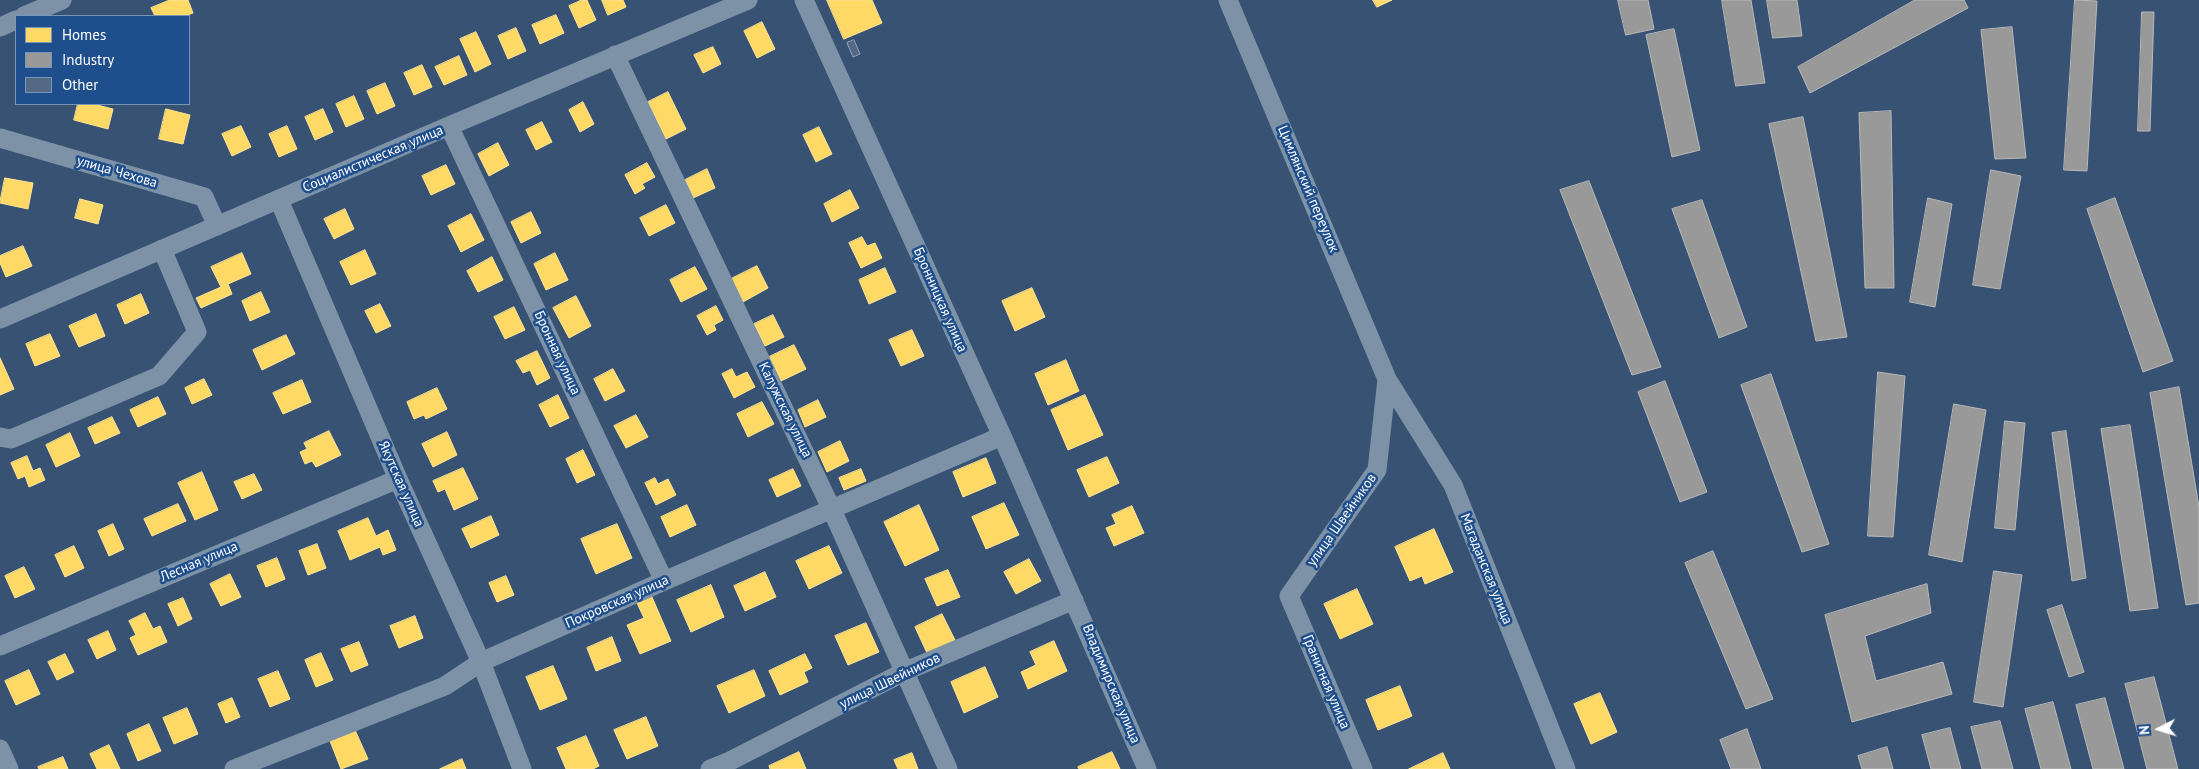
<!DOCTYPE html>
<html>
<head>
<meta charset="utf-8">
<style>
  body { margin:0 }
  #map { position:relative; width:2199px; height:769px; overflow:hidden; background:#375273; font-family:"PT Sans",sans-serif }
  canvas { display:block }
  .legend { position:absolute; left:15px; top:15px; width:175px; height:90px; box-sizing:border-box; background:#1e4e8c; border:1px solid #7895ba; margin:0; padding:6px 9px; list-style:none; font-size:15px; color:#fff }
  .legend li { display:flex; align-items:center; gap:10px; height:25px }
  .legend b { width:25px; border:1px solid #7895ba }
  .north { position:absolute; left:2134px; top:704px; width:50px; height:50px; -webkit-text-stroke:4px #1e4e8c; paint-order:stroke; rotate:265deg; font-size:14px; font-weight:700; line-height:20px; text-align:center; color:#fff }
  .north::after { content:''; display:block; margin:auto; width:18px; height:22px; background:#fff; clip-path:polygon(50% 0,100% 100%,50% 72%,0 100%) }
</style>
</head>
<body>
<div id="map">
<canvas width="2199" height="769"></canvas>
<ul class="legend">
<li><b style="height:14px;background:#ffd966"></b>Homes</li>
<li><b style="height:14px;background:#999"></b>Industry</li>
<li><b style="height:14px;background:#536984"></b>Other</li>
</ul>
<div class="north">N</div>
</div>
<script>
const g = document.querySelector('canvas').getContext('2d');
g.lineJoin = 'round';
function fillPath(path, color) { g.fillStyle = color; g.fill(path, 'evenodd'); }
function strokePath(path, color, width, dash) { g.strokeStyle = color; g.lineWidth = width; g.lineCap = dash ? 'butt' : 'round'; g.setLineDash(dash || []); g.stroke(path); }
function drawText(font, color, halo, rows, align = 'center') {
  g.font = font + ' "PT Sans",sans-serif'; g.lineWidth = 5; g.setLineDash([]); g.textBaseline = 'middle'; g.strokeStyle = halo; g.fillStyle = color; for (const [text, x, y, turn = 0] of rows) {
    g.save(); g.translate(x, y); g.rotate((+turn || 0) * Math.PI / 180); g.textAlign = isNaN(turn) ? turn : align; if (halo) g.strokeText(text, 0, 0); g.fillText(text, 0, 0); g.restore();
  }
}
const homes = new Path2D(`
  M170,0H188L193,13L185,16H155L151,8Z
  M582,0H587L596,20L579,28L569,6Z
  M602,0H623L626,7L608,15Z
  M827,0H872L882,23L844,39Z
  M1373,0H1392L1377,7Z
  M556,15L564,33L540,44L532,25Z
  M762,22L775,49L757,58L744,31Z
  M516,28L526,51L508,59L498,36Z
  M476,32L491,64L475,72L460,39Z
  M713,47L721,64L703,73L694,55Z
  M459,56L467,75L444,85L435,67Z
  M422,65L432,87L414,95L404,73Z
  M385,83L395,106L377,114L367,91Z
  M668,92L686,129L666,139L648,102Z
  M354,96L364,119L346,127L336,104Z
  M583,102L594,124L580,132L569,110Z
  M78,104H93L113,109L108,129L74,120Z
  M166,109L190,115L183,144L159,139Z
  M323,109L333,132L315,140L305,117Z
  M542,122L552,142L536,150L526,130Z
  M241,126L251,147L232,156L222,134Z
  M287,126L297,149L279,157L269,134Z
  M819,127L832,154L816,162L803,135Z
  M498,143L509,165L489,176L478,154Z
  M647,163L655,177L642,184L645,188L635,194L625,175Z
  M446,165L455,184L431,195L422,176Z
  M707,169L715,188L693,198L685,180Z
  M5,178L33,183L28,209L0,203Z
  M850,190L859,208L832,222L824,204Z
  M80,199L103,205L98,224L75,218Z
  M666,205L675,223L649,236L640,218Z
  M345,209L354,229L334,239L324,219Z
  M531,212L541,233L521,243L511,222Z
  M471,214L484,240L461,252L448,226Z
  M862,237L867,246L875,243L882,258L861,268L849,243Z
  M23,246L32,266L6,277L0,263V256Z
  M365,250L376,274L351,285L340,262Z
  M242,253L251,274L228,284L232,294L201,308L196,298L221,287L211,267Z
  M555,253L568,280L546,290L534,264Z
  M492,257L503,280L478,292L467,271Z
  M757,266L768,288L743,302L731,279Z
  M695,267L707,289L681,302L670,280Z
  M885,268L896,292L869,304L859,280Z
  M1032,288L1045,317L1015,331L1002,301Z
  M261,292L270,312L250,321L242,301Z
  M141,294L149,313L125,324L117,305Z
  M576,296L591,326L569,338L553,308Z
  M380,304L391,326L376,333L365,311Z
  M716,306L723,320L714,325L716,330L707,335L697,316Z
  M514,307L525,330L505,339L494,317Z
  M96,314L105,336L79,347L69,326Z
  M773,315L784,337L765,346L754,324Z
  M912,330L924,356L901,366L889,340Z
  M50,334L60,356L35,366L26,344Z
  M286,335L295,354L262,370L253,350Z
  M794,345L806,369L781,381L769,357Z
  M537,351L550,378L537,385L530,370L523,373L516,361Z
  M0,358L14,389L0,395Z
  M1066,360L1079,391L1048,405L1035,374Z
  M613,369L625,391L605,401L594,379Z
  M732,369L736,377L747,372L755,387L734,398L722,374Z
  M204,379L212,395L192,404L185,388Z
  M302,380L311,402L283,414L273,393Z
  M437,388L447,409L426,419L424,415L414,419L407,402Z
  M558,395L569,418L550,427L539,405Z
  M1085,395L1103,435L1068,450L1051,410Z
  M158,397L166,414L138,427L130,410Z
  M818,400L826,417L805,427L798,410Z
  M762,402L774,424L748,437L737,414Z
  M636,415L648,437L626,448L614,426Z
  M112,417L120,433L95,444L88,428Z
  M329,431L341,455L316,467L312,461L305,464L300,452L307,449L304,443Z
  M447,432L457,455L433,467L422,444Z
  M70,433L80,456L56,467L46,445Z
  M840,441L849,461L827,472L818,452Z
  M583,450L595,475L577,483L566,459Z
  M27,456L33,471L40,468L45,480L29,487L25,476L18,479L11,463Z
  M1107,457L1119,483L1089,497L1077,470Z
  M986,458L996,483L963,497L953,472Z
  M463,468L478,499L454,510L445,489L438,492L433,481Z
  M793,469L801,486L777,497L769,480Z
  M861,469L866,481L844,490L839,478Z
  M202,472L218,510L195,520L178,483Z
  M254,474L262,490L242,499L234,482Z
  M655,478L658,484L668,479L676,495L656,505L645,483Z
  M1004,503L1019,535L986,549L972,517Z
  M178,504L186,521L152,536L144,519Z
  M687,505L696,525L670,537L661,517Z
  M919,505L939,550L905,566L884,522Z
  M1132,506L1144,533L1114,546L1106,528L1116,524L1112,515Z
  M491,516L499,535L471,548L462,529Z
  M368,518L376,536L388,530L396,550L383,555L380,547L350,560L338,531Z
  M113,524L124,549L109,556L98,531Z
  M617,524L632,558L596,574L581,539Z
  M1434,529L1453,572L1425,584L1422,576L1410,581L1395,547Z
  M317,544L326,568L308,575L299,551Z
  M74,546L84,568L65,577L55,555Z
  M829,546L842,573L809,589L796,561Z
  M277,558L285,579L266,587L257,566Z
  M1029,559L1041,581L1016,594L1004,572Z
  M24,567L35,589L15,598L5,576Z
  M948,570L960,597L937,606L925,579Z
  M765,572L776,597L745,611L734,586Z
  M230,574L241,597L221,606L210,584Z
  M506,576L514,595L497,602L489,583Z
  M711,585L724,617L691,632L677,600Z
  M1357,589L1373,624L1340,639L1324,604Z
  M652,597L671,641L640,654L627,625L644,618L637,603Z
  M183,598L192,619L178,626L168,604Z
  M145,613L153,629L160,626L167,642L138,655L130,638L136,635L129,621Z
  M942,614L955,640L927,653L915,627Z
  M415,616L423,638L399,648L390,626Z
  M866,623L879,652L848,665L835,636Z
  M108,631L116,650L97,659L88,640Z
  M612,637L621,661L596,671L587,648Z
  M1054,641L1067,671L1028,689L1021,672L1036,665L1030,652Z
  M359,642L368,665L351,672L341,649Z
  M321,653L333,680L316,687L305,660Z
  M65,654L74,672L57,680L48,662Z
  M805,654L812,668L804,672L808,682L780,695L769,671Z
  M553,666L567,699L540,710L526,677Z
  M985,667L998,697L964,713L951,682Z
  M29,670L40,694L16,705L5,681Z
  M754,670L765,696L729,713L717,686Z
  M278,671L290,699L270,707L258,679Z
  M1400,686L1412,716L1378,730L1366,700Z
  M1600,693L1617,732L1591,744L1574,704Z
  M232,698L240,717L226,723L218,704Z
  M187,708L198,734L174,744L163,718Z
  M646,717L658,746L627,759L614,730Z
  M149,724L161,751L138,761L127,734Z
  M355,730L368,759L341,769L330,741Z
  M586,736L599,766L593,769H566L557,748Z
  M109,745L120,769H97L90,754Z
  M799,752L806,769H770L769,766Z
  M1112,752L1120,769H1079L1078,767Z
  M912,753L918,769H898L894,760Z
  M1443,753L1450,769H1409Z
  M63,757L68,769H39L38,767Z
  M462,759L466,769H440Z`);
const industry = new Path2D(`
  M1618,0H1648L1654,29L1626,35Z
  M1722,0H1751L1765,83L1736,86Z
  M1767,0H1797L1802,36L1773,38Z
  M1915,0H1964L1968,8L1810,93L1798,67Z
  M2075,0L2097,1L2087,171L2064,170Z
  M2142,12H2154L2150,131H2138Z
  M2012,27L2026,158L1995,159L1981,30Z
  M1674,29L1700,150L1672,157L1646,35Z
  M1891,111L1894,288H1865L1859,113Z
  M1803,117L1847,337L1816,341L1769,124Z
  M1991,170L2021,176L2000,289L1973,285Z
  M1589,181L1661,367L1632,375L1560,190Z
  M1928,198L1952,204L1935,307L1910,302Z
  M2115,198L2173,361L2143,372L2087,209Z
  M1702,200L1747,327L1719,338L1672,209Z
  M1878,372L1905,376L1893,537L1868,536Z
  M1771,374L1829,544L1802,552L1741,385Z
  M1665,381L1707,492L1680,502L1638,392Z
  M2179,387L2199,507V603L2186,605L2150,393Z
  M1954,404L1986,410L1962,562L1929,555Z
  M2005,421L2025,423L2015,530L1995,528Z
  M2130,425L2158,608L2130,611L2101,429Z
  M2066,431L2086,578L2072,581L2052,433Z
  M1713,551L1773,699L1746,709L1685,563Z
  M1994,571L2022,575L2003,707L1974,702Z
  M1927,584L1931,613L1865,636L1876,681L1943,662L1952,694L1852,722L1825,615Z
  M2062,605L2084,672L2069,677L2047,610Z
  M2154,677L2178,769H2147L2125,684Z
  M2105,698L2124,769H2093L2076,705Z
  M2053,702L2071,769H2041L2025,709Z
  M2000,721L2013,769H1982L1971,727Z
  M1950,728L1961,769H1931L1922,735Z
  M1747,729L1761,769H1731L1720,740Z
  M1887,747L1893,769H1862L1858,756Z`);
const building = new Path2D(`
  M854,40L860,54L853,57L847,43Z`);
const minor = new Path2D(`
  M804,0L1002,436L1147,769
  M1228,0L1387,379L1453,485L1566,769
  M24,16L62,0
  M0,27L16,20
  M615,55L832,510L948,769
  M449,126L664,581
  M0,138L204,197L217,226
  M279,200L398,479L481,662L522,769
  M0,319L449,126L748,0
  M0,437L11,439L159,376L197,332L162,249
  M0,646L398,479
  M0,749L9,769
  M234,769L445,686L481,662L664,581L1002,436
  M710,769L730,761L906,671L1074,600
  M1363,769L1289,596L1377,470L1387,379`);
const streetNames = [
  ["Социалистическая улица",373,159,-23],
  ["улица Чехова",117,172,16],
  ["Цимлянский переулок",1308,189,67],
  ["Бронницкая улица",940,300,66],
  ["Бронная улица",557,353,65],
  ["Калужская улица",785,410,64],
  ["Якутская улица",401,484,66],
  ["улица Швейников",1342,520,-55],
  ["Лесная улица",199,562,-23],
  ["Магаданская улица",1486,569,68],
  ["Покровская улица",617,602,-24],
  ["улица Швейников",890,681,-26],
  ["Гранитная улица",1326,682,67],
  ["Владимирская улица",1111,684,67]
];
fillPath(homes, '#ffd966');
strokePath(homes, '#ffe494', 1);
fillPath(industry, '#999');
strokePath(industry, '#b8b8b8', 1);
fillPath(building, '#536984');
strokePath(building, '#93a2b6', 1);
strokePath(minor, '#7e92a7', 19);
drawText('14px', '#fff', '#1e4e8c', streetNames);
</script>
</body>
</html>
